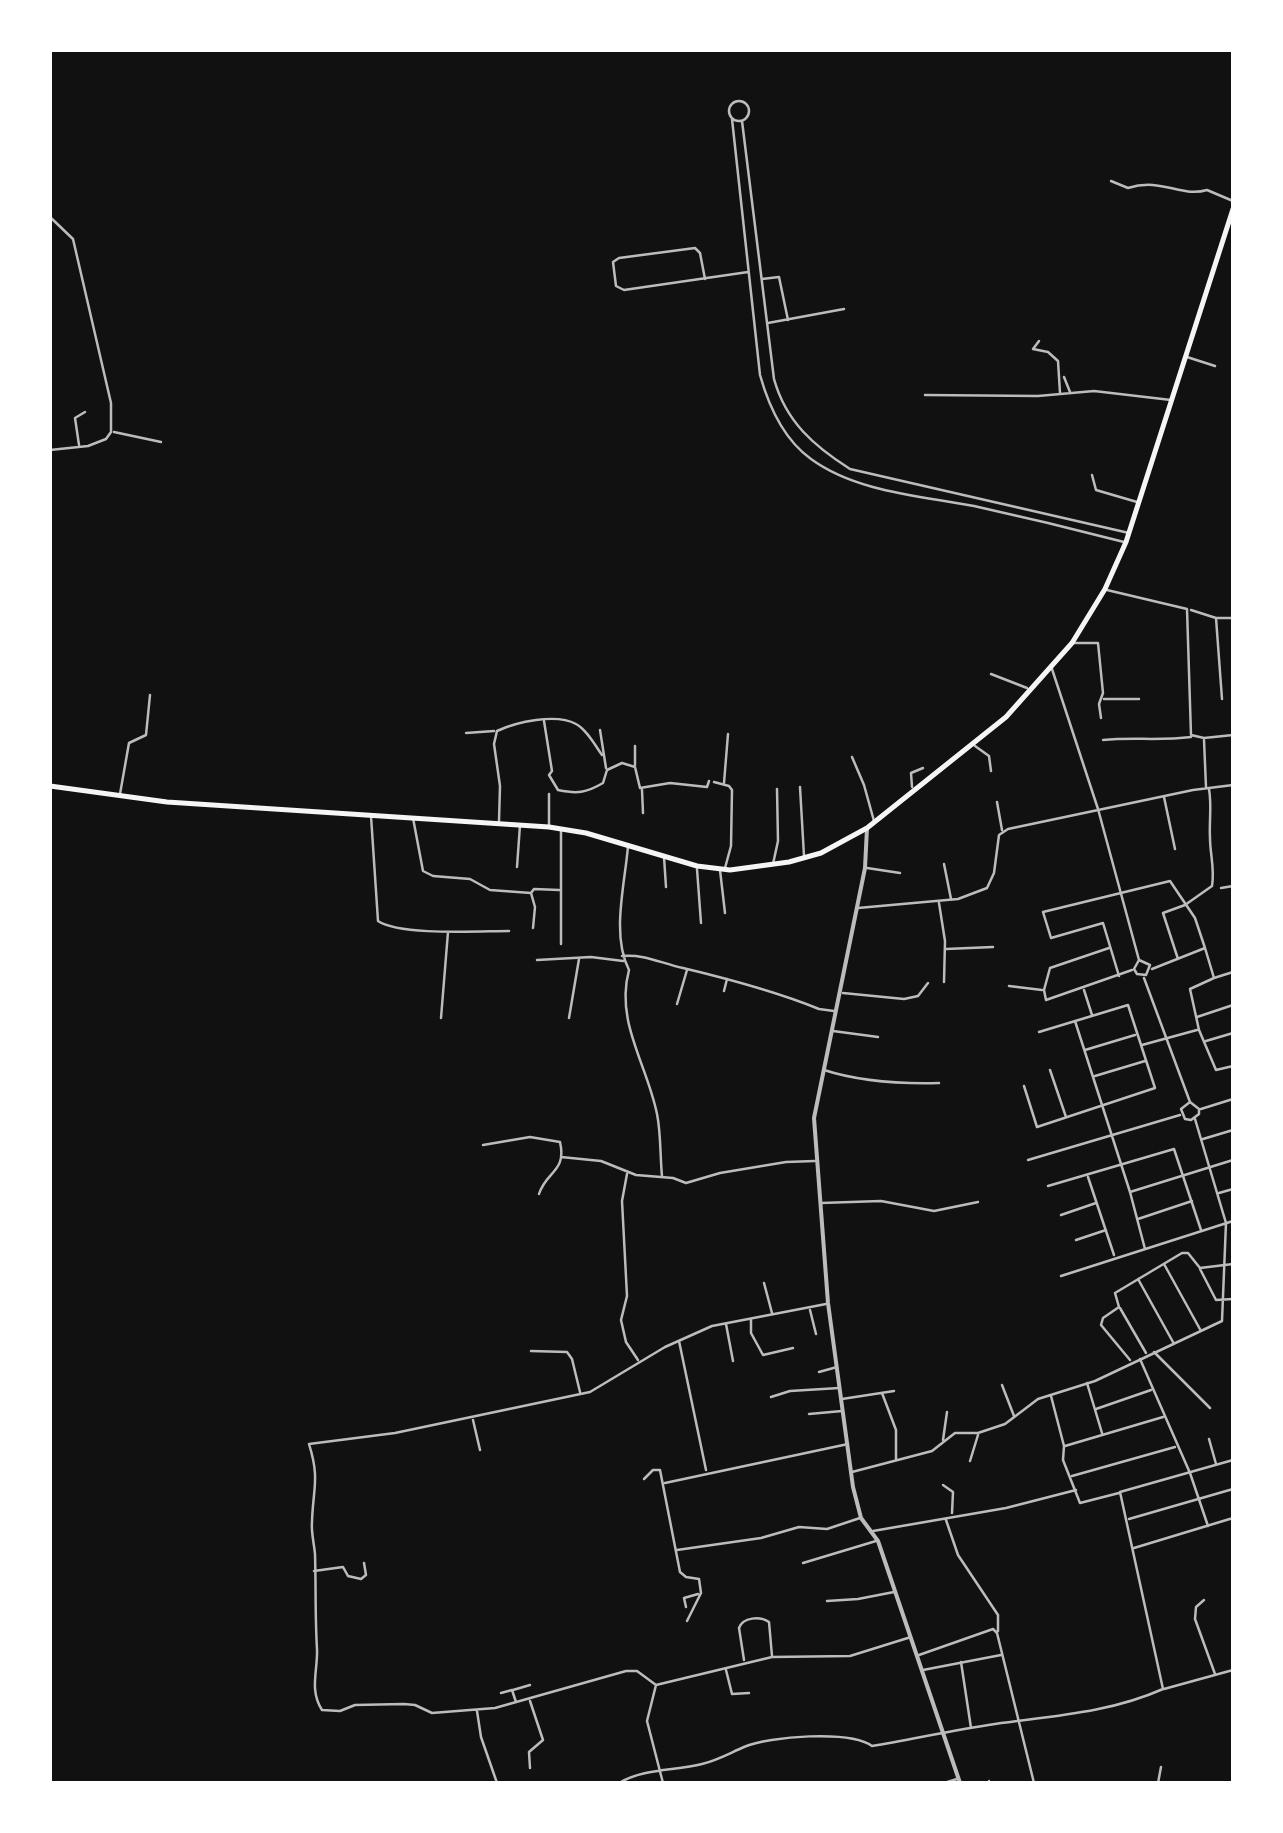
<!DOCTYPE html>
<html>
<head>
<meta charset="utf-8">
<style>
  body { margin:0 }
  #map { position:relative; width:1283px; height:1833px; overflow:hidden; background:#111; font-family:Rubik,sans-serif }
  canvas { display:block }
  .frame { position:absolute; inset:0; border:52px solid #fff; pointer-events:none }
</style>
</head>
<body>
<div id="map">
<canvas width="1283" height="1833"></canvas>
<div class="frame"></div>
</div>
<script>
const g = document.querySelector('canvas').getContext('2d');
g.lineJoin = 'round';
function strokePath(path, color, width, dash) { g.strokeStyle = color; g.lineWidth = width; g.lineCap = dash ? 'butt' : 'round'; g.setLineDash(dash || []); g.stroke(path); }
const minor = new Path2D(`
  M729 111a10 10 0 1 1 20 0a10 10 0 1 1-20 0Z
  M732,119L760,375C769,407 783,439 811,459C856,492 921,496 974,506C1024,517 1074,529 1124,542
  M742,121L774,379C786,422 814,446 850,469L1129,533
  M1111,181L1128,188C1162,177 1181,198 1207,190L1233,201
  M50,217L73,239L111,403V432L106,439L88,446L50,450
  M705,279L700,253L695,248L619,258L613,262L616,286L624,290L748,272
  M762,279L779,277L788,320
  M768,323L844,309
  M1039,341L1033,349L1048,352L1058,361L1060,393
  M1187,357L1215,366
  M1064,377L1070,392
  M925,395L1038,396L1094,391L1171,400
  M114,432L161,442
  M79,445L75,418L85,412
  M1092,475L1096,490L1137,502
  M1107,590L1187,609L1191,735L1204,738L1233,735
  M1191,610L1216,618H1233
  M1216,618L1222,699
  M1073,643H1098L1103,693L1099,704L1101,718
  M1052,669L1098,809L1139,960L1134,969L1137,974L1146,975L1150,965L1139,960
  M991,674L1027,688
  M1104,699H1139
  M544,721L552,771L549,775L558,790C577,794 586,793 603,783L607,770L622,763L635,767L640,788L670,783L707,787L709,781
  M600,730L606,768
  M466,733L494,731
  M1103,740C1133,737 1160,741 1191,737
  M1204,740L1206,787
  M975,746L989,756L991,771
  M852,757L864,785L874,821
  M635,765V746
  M714,782L729,786L732,790L731,846L725,868
  M724,783L728,734
  M800,787L804,856
  M912,787L911,773L923,768
  M642,790L643,813
  M120,794L129,743L146,735L150,695
  M1164,797L1175,849
  M997,802L1002,830
  M371,816L378,921C400,936 480,931 509,931
  M413,818L423,871L433,876L470,879L490,890L531,893L535,907L533,928
  M499,821L500,786L494,744L497,731C516,722 556,713 576,724C586,729 595,745 602,755
  M549,827V794
  M561,831V944
  M628,846C625,884 611,935 629,970C615,1022 647,1064 657,1114C661,1133 660,1156 662,1176
  M664,857L666,887
  M773,864L778,841L777,789
  M944,864L951,899
  M517,867L520,825
  M867,868L900,873
  M697,869L701,923
  M720,870L725,913
  M1221,888L1233,886
  M531,893L534,889L559,890
  M939,903L945,941L944,982
  M858,908L958,899L987,888L994,873L999,835L1008,829L1193,790L1233,785
  M1109,948L1050,968L1044,990L1046,1000L1132,970
  M946,949L993,947
  M622,956C645,954 660,963 683,968C729,979 775,991 819,1009L834,1011
  M1178,959L1163,913L1185,905L1212,886C1215,869 1210,854 1210,838C1209,821 1212,806 1209,789
  M537,960L591,957L623,961
  M1152,969L1205,948L1214,978L1233,972
  M1119,976L1103,923L1051,938L1043,912L1170,881L1195,918L1205,948
  M1144,978L1190,1102L1199,1109V1114L1191,1120L1185,1119L1181,1109L1190,1102
  M1214,978L1190,989L1199,1030L1216,1070L1233,1066
  M1009,986L1042,990
  M1084,990L1092,1015
  M724,991L727,979
  M843,993L904,999L918,996L928,983
  M677,1004L687,970
  M1197,1017L1233,1005
  M441,1018L448,932
  M569,1018L579,959
  M1075,1021L1130,1192L1145,1249
  M833,1031L878,1037
  M1206,1041L1233,1033
  M1142,1045L1197,1030
  M1085,1050L1135,1035
  M824,1070C861,1082 900,1084 939,1083
  M1050,1070L1066,1117
  M1095,1076L1145,1061
  M1024,1086L1037,1127L1155,1088L1128,1005L1039,1032
  M1201,1109L1233,1099
  M1203,1139L1233,1130
  M483,1145L530,1137L560,1142C567,1172 546,1171 539,1194
  M561,1157L601,1161L636,1175L673,1178L686,1183L720,1173L786,1162L815,1161
  M1028,1160L1180,1115
  M627,1174L622,1201L627,1296L621,1320L626,1342L638,1360
  M1088,1177L1114,1255
  M1048,1186L1174,1149L1201,1230
  M1130,1192L1233,1160
  M1219,1193L1233,1189
  M821,1203L881,1201L934,1211L978,1202
  M1061,1215L1096,1203
  M1138,1219L1192,1201
  M1076,1240L1106,1230
  M1164,1264L1201,1331
  M1200,1269L1216,1300L1233,1299
  M1061,1276L1233,1221
  M1138,1279L1173,1342
  M764,1283L772,1313
  M826,1304L712,1326L665,1347L590,1392L395,1433L309,1444C320,1479 313,1488 312,1522C311,1532 314,1543 315,1554C316,1585 315,1617 317,1649C318,1670 309,1690 322,1710L340,1711L355,1705L404,1704L415,1705L432,1713L495,1708L626,1671H637L656,1685L772,1657L850,1656L911,1637
  M1120,1308L1146,1353
  M810,1310L816,1334
  M751,1319V1333L763,1355L793,1348
  M726,1324L733,1361
  M679,1341L706,1470
  M531,1351L567,1352L572,1359L580,1392
  M1154,1352L1210,1408
  M1140,1359L1190,1473L1208,1526
  M1130,1360L1101,1325L1103,1318L1119,1307L1115,1293L1182,1253H1188L1200,1268L1233,1264
  M819,1372L837,1367
  M1087,1383L1102,1433
  M1002,1385L1014,1416
  M882,1393L896,1430V1459
  M1051,1396L1064,1446L1063,1460L1080,1503L1119,1493
  M771,1397L790,1391L839,1388
  M842,1399L894,1391
  M1096,1409L1151,1390
  M809,1414L842,1411
  M473,1420L480,1450
  M1209,1439L1216,1464
  M943,1440L947,1412
  M1065,1446L1163,1417
  M970,1461L978,1435
  M852,1472L932,1451L955,1433H978L1005,1424L1038,1399L1095,1381L1222,1321L1226,1223L1195,1119
  M1072,1476L1175,1447
  M644,1479L653,1470H660L680,1572L686,1577L699,1579L701,1593L687,1621
  M665,1483L848,1444
  M943,1485L953,1492L952,1513
  M1129,1519L1233,1489
  M946,1520L958,1555L998,1615V1631
  M873,1531L1006,1508L1076,1490
  M1134,1548L1233,1518
  M677,1550L761,1538L799,1527L827,1529L860,1518
  M803,1563L876,1541
  M314,1571L343,1567L348,1576L361,1579L366,1575L364,1563
  M1204,1600L1196,1607L1195,1619L1215,1674
  M827,1601L858,1599L894,1592
  M686,1607L684,1598L698,1594
  M919,1655L993,1629L997,1633L1034,1783
  M744,1660L739,1628C743,1617 760,1616 769,1622L772,1656
  M961,1662L971,1728
  M726,1670L732,1694L749,1693
  M923,1670L1001,1655
  M656,1685L647,1721L663,1783
  M1164,1689L1233,1670
  M513,1690L530,1685
  M501,1693L512,1690L516,1702
  M477,1711L481,1737L497,1783
  M530,1768L529,1752L543,1740L530,1701
  M989,1781V1783
  M619,1783C644,1768 675,1771 702,1764C718,1760 730,1753 744,1747C769,1736 851,1730 872,1746C913,1739 954,1730 995,1724C1052,1716 1109,1713 1163,1689L1120,1492L1233,1460
  M944,1783L957,1779
  M1158,1783L1161,1767`);
const tertiary = new Path2D(`
  M867,828L865,868L814,1118L828,1303L853,1487L861,1518L878,1541L960,1783`);
const trunk = new Path2D(`
  M50,786L167,802L549,827L586,833L697,866L730,870L789,862L821,853L867,828L1006,717L1072,643L1105,589L1126,542L1233,209`);
strokePath(minor, '#bcbcbc', 2.5);
strokePath(tertiary, '#bcbcbc', 4);
strokePath(trunk, '#f5f5f5', 5);
</script>
</body>
</html>
